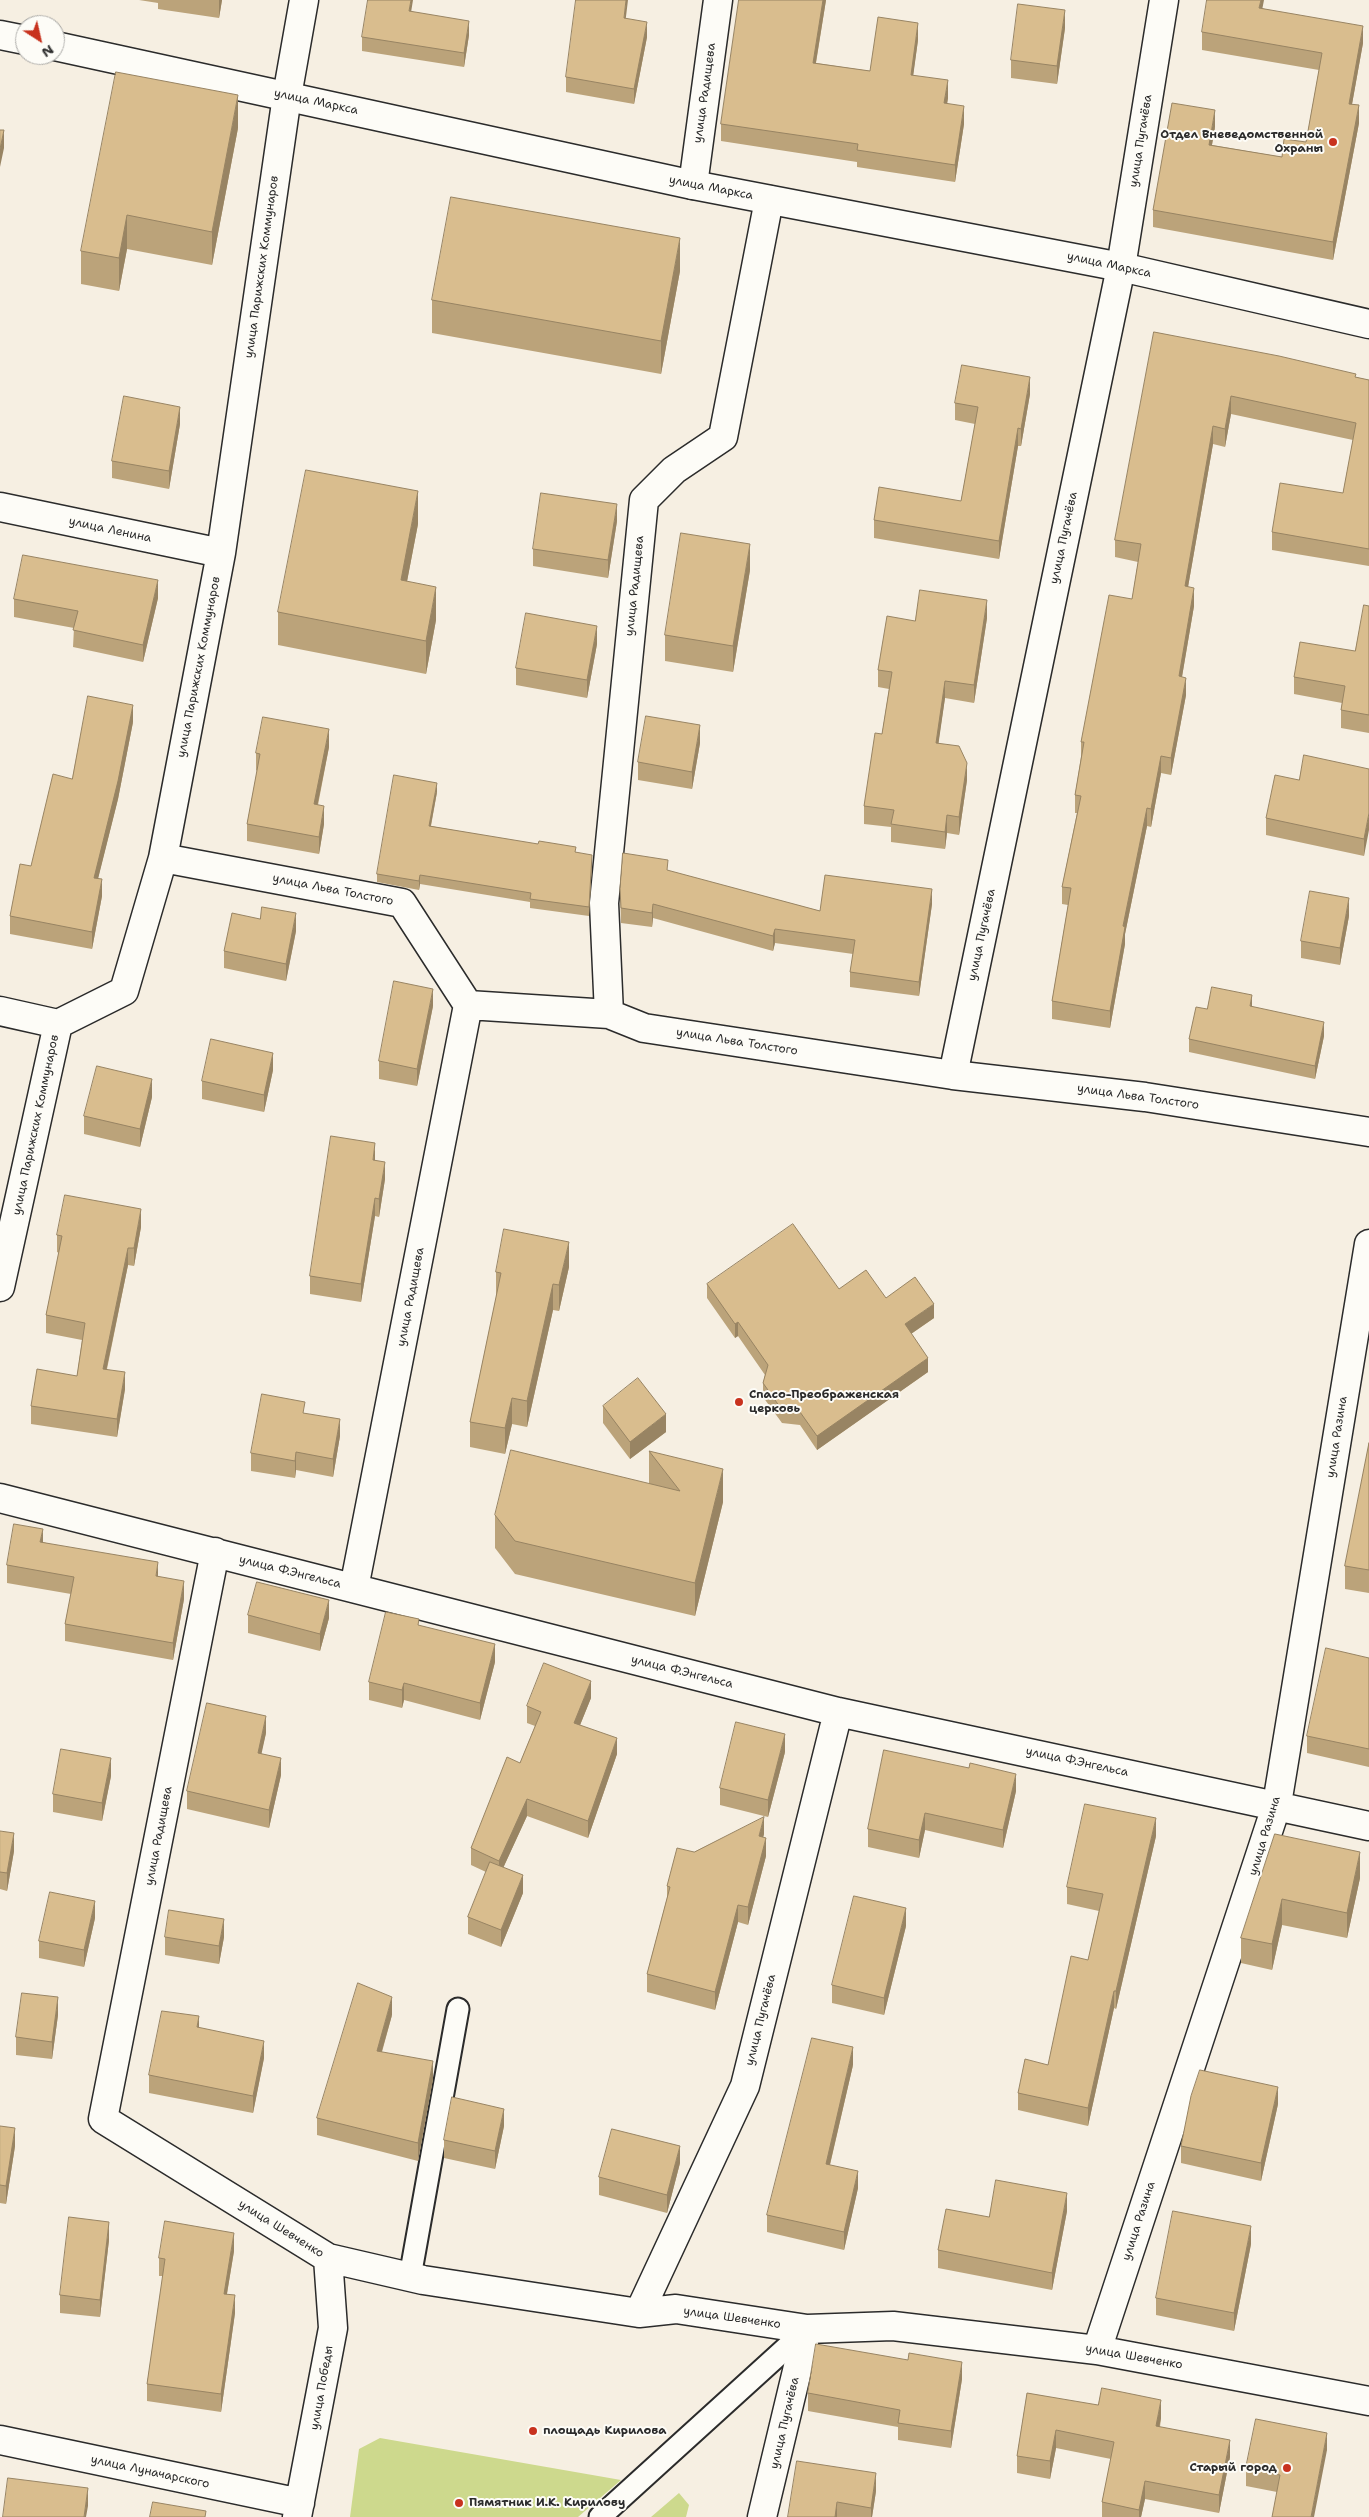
<!DOCTYPE html>
<html>
<head>
<meta charset="utf-8">
<style>
  body { margin:0 }
  #map { position:relative; width:1369px; height:2517px; overflow:hidden; background:#f6efe2; font-family:"Shantell Sans",sans-serif }
  canvas { display:block }
  .north { position:absolute; left:15px; top:15px; width:50px; height:50px; box-sizing:border-box; background:#fdfcf7; border:1px solid #a9a8a5; border-radius:50%; rotate:145deg; font-size:14px; font-weight:700; line-height:20px; text-align:center; color:#2b2b2b }
  .north::after { content:''; display:block; margin:auto; width:18px; height:22px; background:#c8321e; clip-path:polygon(50% 0,100% 100%,50% 72%,0 100%) }
</style>
</head>
<body>
<div id="map">
<canvas width="1369" height="2517"></canvas>
<div class="north">N</div>
</div>
<script>
const g = document.querySelector('canvas').getContext('2d');
g.lineJoin = 'round';
function fillPath(path, color) { g.fillStyle = color; g.fill(path, 'evenodd'); }
function strokePath(path, color, width, dash) { g.strokeStyle = color; g.lineWidth = width; g.lineCap = dash ? 'butt' : 'round'; g.setLineDash(dash || []); g.stroke(path); }
function drawText(font, color, halo, rows, align = 'center') {
  g.font = font + ' "Shantell Sans",sans-serif'; g.lineWidth = 4; g.setLineDash([]); g.textBaseline = 'middle'; g.strokeStyle = halo; g.fillStyle = color; for (const [text, x, y, turn = 0] of rows) {
    g.save(); g.translate(x, y); g.rotate((+turn || 0) * Math.PI / 180); g.textAlign = isNaN(turn) ? turn : align; if (halo) g.strokeText(text, 0, 0); g.fillText(text, 0, 0); g.restore();
  }
}
const green = new Path2D(`
  M380,2438L621,2480L578,2517H350L359,2449Z
  M679,2493L689,2505L686,2517H651Z`);
const service = new Path2D(`
  M410,2277L458,2009
  M600,2517L807,2329`);
const minor = new Path2D(`
  M693,185L718,0
  M0,507L221,553
  M163,858L402,903L468,1005L609,1014L644,1028L953,1075L1145,1097L1369,1132
  M0,1011L58,1024
  M609,1014L604,903L644,500L674,470L723,437L769,200
  M953,1075L1121,267L1164,0
  M0,1287L58,1024L124,991L163,858L221,553L287,96L304,0
  M0,1498L838,1712L1369,1826
  M215,1552L103,2119L328,2258L423,2280L639,2313L676,2309L807,2329L893,2326L1097,2350L1369,2401
  M354,1588L468,1005
  M639,2313L745,2086L838,1712
  M1097,2350L1277,1804L1369,1244
  M0,2440L300,2503
  M297,2517L333,2328L328,2258
  M762,2517L807,2329`);
const tertiary = new Path2D(`
  M0,35L25,40
  M55,46L693,185L1121,267L1369,324`);
const wall = new Path2D(`
  M139,0H222L219,18L158,9V3Z
  M739,0H826L816,63L870,71L918,40L913,75L948,98L947,104L964,124L955,182L857,167V162L721,141V124Z
  M1262,8L1363,43L1352,104L1359,123L1333,260L1153,227V210L1215,127L1212,145L1282,157L1306,142L1319,70L1202,50V32Z
  M411,11L469,35L464,67L362,51V37Z
  M625,18L647,37L634,104L566,92V77Z
  M1065,28L1057,84L1011,78V60Z
  M238,128L212,265L127,249L119,291L81,284V251Z
  M680,271L661,374L432,333V300Z
  M1154,332L1369,380V566L1272,550V532L1343,493L1353,440L1231,414L1225,447L1213,444L1188,587L1194,606L1182,677L1186,695L1171,775L1161,773L1151,827L1147,826L1125,934V944L1110,1028L1052,1019V1001L1068,905L1062,904V887L1077,813H1075V795L1081,757V742L1132,599L1138,562L1115,557V540Z
  M1030,394L1021,446H1018L999,559L874,538V520L961,501L975,424L955,420V403Z
  M180,424L169,489L112,478V461Z
  M617,521L608,578L533,566V549Z
  M418,524L407,581L436,620L426,674L278,645V612Z
  M750,570L733,672L665,661V635Z
  M158,598L143,662L73,647L74,628L14,617V599Z
  M1369,606V733L1341,728V710L1342,703L1294,694V677L1355,651Z
  M987,618L974,703L945,698L938,744L967,780L959,835L947,833L945,849L891,842V827L864,824V806L882,734L889,689L878,687V670L915,621Z
  M597,644L587,698L516,685V668Z
  M133,722L118,799L98,878L102,896L92,949L10,934V916L31,866L72,779Z
  M700,743L692,789L638,780V762Z
  M329,747L318,805L324,824L319,854L247,841V824L257,771L256,770V753Z
  M1369,769L1364,856L1266,835V818Z
  M437,792L431,826L576,852L592,863L589,916L530,908V902L420,884L419,890L377,882V874Z
  M668,871L820,911L932,904L919,996L850,987V972L853,954L775,943L773,951L653,918L652,927L621,923L620,889Z
  M1349,916L1340,965L1301,958V941Z
  M260,919L296,931L286,981L224,968V951Z
  M433,1006L417,1086L379,1079V1061Z
  M1252,1007L1324,1036L1315,1079L1189,1052V1039L1207,1009Z
  M273,1070L264,1112L202,1099V1081Z
  M152,1097L140,1147L84,1134V1116Z
  M375,1160L385,1179L379,1217L375,1216L361,1302L310,1294V1276Z
  M141,1227L134,1266L128,1265L107,1369L125,1389L117,1437L31,1424V1406L77,1376L82,1340L46,1333V1315L59,1253L57,1252V1235Z
  M569,1267L559,1311L553,1310L527,1427L512,1424L505,1454L470,1447V1422L496,1298V1272Z
  M707,1284L839,1289L886,1298L934,1318L911,1334L928,1372L817,1450L800,1425L782,1423L763,1397V1383L765,1375L738,1336L735,1338L707,1298Z
  M603,1406L666,1432L630,1459L603,1423Z
  M305,1413L340,1436L333,1477L296,1470L295,1478L251,1471V1453Z
  M1369,1443V1593L1345,1589V1566Z
  M649,1451L723,1502L695,1616L515,1574L495,1548V1515L649,1484Z
  M43,1542L158,1577L184,1599L173,1660L65,1641V1624L71,1594L7,1583V1565Z
  M248,1615L329,1618L320,1651L248,1633Z
  M1369,1658V1767L1307,1753V1736Z
  M495,1662L480,1720L404,1700L402,1708L369,1700V1682Z
  M591,1698L580,1725L617,1754L588,1838L527,1816L503,1868L523,1893L501,1947L468,1934V1917L486,1872L471,1865V1848L520,1763L535,1726L527,1723V1706Z
  M266,1733L261,1753L281,1775L269,1828L187,1809V1791Z
  M884,1750L1016,1791L1003,1848L925,1830L919,1858L868,1847V1829Z
  M785,1752L768,1817L720,1805V1788Z
  M111,1776L102,1821L53,1812V1794Z
  M0,1831L14,1851L7,1891L0,1889Z
  M764,1834L763,1837L766,1856L748,1925L738,1922L715,2010L647,1992V1974L667,1898V1886L694,1852Z
  M1275,1834L1360,1878L1347,1938L1282,1925L1272,1970L1241,1963V1938Z
  M1156,1836L1116,2009L1114,2008L1088,2126L1018,2110V2093L1048,2065L1088,1960L1099,1911L1067,1904V1887Z
  M95,1918L84,1967L39,1958V1941Z
  M906,1926L884,2015L832,2003V1985Z
  M165,1937H224L219,1964L165,1955Z
  M58,2015L52,2059L16,2055V2037Z
  M392,2015L382,2052L433,2079L418,2161L317,2135V2118Z
  M199,2028L264,2058L253,2113L149,2093V2075Z
  M853,2065L830,2165L858,2188L844,2250L767,2232V2215Z
  M1278,2104L1261,2181L1181,2163V2146Z
  M0,2126L15,2146L6,2204L0,2203Z
  M504,2126L495,2169L444,2158V2140Z
  M680,2163L667,2213L599,2195V2177Z
  M1067,2211L1052,2290L938,2268V2250L989,2217Z
  M109,2240L100,2317L60,2313V2295Z
  M1251,2244L1234,2331L1156,2315V2298Z
  M234,2251L227,2294L235,2313L221,2412L147,2401V2384L163,2276H159V2258Z
  M962,2379L951,2448L898,2440V2427L808,2411V2393Z
  M1027,2393L1161,2418L1160,2427L1230,2457L1219,2513L1145,2499L1141,2517H1102V2502L1111,2459L1056,2448L1050,2479L1017,2473V2456Z
  M1327,2450L1277,2492L1246,2486V2468Z
  M876,2491L872,2517H788Z`);
const shadedWall = new Path2D(`
  M219,0H222L219,18Z
  M411,0H413L409,25V11Z
  M626,0H628L624,33V18Z
  M823,0H826L813,80V63Z
  M1261,0H1264L1259,26V8Z
  M1065,10V28L1057,84V66Z
  M469,21V35L464,67V53Z
  M647,22V37L634,104V89Z
  M918,23V40L911,92V75Z
  M1363,26V43L1349,121V104Z
  M948,80V98L944,121V103Z
  M238,95V128L212,265V232Z
  M1359,105V123L1333,260V242Z
  M964,106V124L955,182V165Z
  M1215,110V127L1209,162V145Z
  M4,130V148L0,167V149Z
  M127,215V249L119,291V258Z
  M680,238V271L661,374V341Z
  M1030,377V394L1021,446V429Z
  M1231,396V414L1225,447V429Z
  M180,407V424L169,489V471Z
  M1213,426V444L1185,604V586Z
  M1018,428V446L999,559V541Z
  M418,491V524L401,613V580Z
  M617,504V521L608,578V560Z
  M750,544V570L733,672V646Z
  M158,580V598L143,662V645Z
  M436,587V620L426,674V641Z
  M1194,588V606L1179,694V676Z
  M987,600V618L974,703V685Z
  M597,626V644L587,698V680Z
  M1186,678V695L1171,775V758Z
  M945,681V698L936,761V743Z
  M133,705V722L118,799L94,895V878Z
  M700,725V743L692,789V772Z
  M329,729V747L314,822V804Z
  M1161,756V773L1151,827V809Z
  M967,763V780L959,835V817Z
  M437,783V792L429,835V826Z
  M324,806V824L319,854V837Z
  M1147,808V826L1125,934V944L1110,1028V1011L1123,926Z
  M1369,813V830L1364,856V839Z
  M947,815V833L945,849V832Z
  M592,855V863L589,916V907Z
  M420,875V884L419,890V881Z
  M102,879V896L92,949V932Z
  M932,889V904L919,996V982Z
  M1349,898V916L1340,965V948Z
  M653,904V918L652,927V913Z
  M296,913V931L286,981V964Z
  M775,929V943L773,951V936Z
  M433,989V1006L417,1086V1069Z
  M1252,995V1009L1250,1006Z
  M1324,1022V1036L1315,1079V1066Z
  M273,1053V1070L264,1112V1095Z
  M152,1079V1097L140,1147V1129Z
  M375,1143V1161L373,1160Z
  M385,1162V1179L379,1217V1199Z
  M375,1198V1216L361,1302V1284Z
  M141,1209V1227L134,1266V1248Z
  M569,1242V1267L559,1311V1285Z
  M128,1248V1265L103,1386V1369Z
  M553,1284V1310L527,1427V1401Z
  M934,1304V1318L905,1338V1324Z
  M738,1322V1336L735,1338V1324Z
  M928,1358V1372L817,1450V1436Z
  M125,1372V1389L117,1437V1419Z
  M512,1398V1424L505,1454V1428Z
  M666,1414V1432L630,1459V1442Z
  M340,1419V1436L333,1477V1459Z
  M296,1452V1470L295,1478V1461Z
  M723,1469V1502L695,1616V1583Z
  M43,1529V1546L40,1542Z
  M158,1562V1580L156,1576Z
  M184,1581V1599L173,1660V1643Z
  M329,1600V1618L320,1651V1634Z
  M495,1644V1662L480,1720V1703Z
  M591,1681V1698L574,1740V1723Z
  M404,1683V1700L402,1708V1690Z
  M266,1716V1733L258,1770V1753Z
  M785,1734V1752L768,1817V1800Z
  M617,1738V1754L588,1838V1821Z
  M111,1758V1776L102,1821V1803Z
  M281,1758V1775L269,1828V1810Z
  M1016,1774V1791L1003,1848V1830Z
  M527,1799V1816L499,1877V1861Z
  M925,1813V1830L919,1858V1840Z
  M764,1817V1834L759,1854V1836Z
  M1156,1818V1836L1116,2009V1991Z
  M14,1833V1851L7,1891V1873Z
  M766,1838V1856L748,1925V1907Z
  M1360,1852V1878L1347,1938V1913Z
  M523,1875V1893L501,1947V1930Z
  M1282,1899V1925L1272,1970V1944Z
  M95,1901V1918L84,1967V1950Z
  M738,1905V1922L715,2010V1992Z
  M906,1908V1926L884,2015V1998Z
  M224,1919V1937L219,1964V1946Z
  M1114,1991V2008L1088,2126V2108Z
  M58,1997V2015L52,2059V2042Z
  M392,1997V2015L377,2068V2051Z
  M199,2016V2034L197,2027Z
  M264,2041V2058L253,2113V2096Z
  M853,2047V2065L826,2181V2164Z
  M433,2061V2079L418,2161V2143Z
  M1278,2087V2104L1261,2181V2163Z
  M504,2109V2126L495,2169V2151Z
  M15,2128V2146L6,2204V2186Z
  M680,2146V2163L667,2213V2195Z
  M858,2171V2188L844,2250V2232Z
  M1067,2193V2211L1052,2290V2273Z
  M109,2222V2240L100,2317V2300Z
  M1251,2226V2244L1234,2331V2313Z
  M234,2233V2251L224,2311V2294Z
  M235,2295V2313L221,2412V2394Z
  M962,2362V2379L951,2448V2431Z
  M1161,2400V2418L1156,2443V2426Z
  M1056,2430V2448L1050,2479V2461Z
  M1327,2433V2450L1314,2517H1311Z
  M1230,2440V2457L1219,2513V2495Z
  M876,2473V2491L872,2517H871V2508Z
  M1145,2481V2499L1141,2517H1139V2510Z
  M88,2488V2506L86,2517H84Z
  M837,2502V2517H835Z`);
const building = new Path2D(`
  M368,0H411L409,11L469,21L464,53L362,37Z
  M576,0H626L624,18L647,22L634,89L566,77Z
  M739,0H823L813,63L870,71L878,17L918,23L911,75L948,80L944,103L964,106L955,165L857,150L858,144L721,124Z
  M1207,0H1261L1259,8L1363,26L1349,104L1359,105L1333,242L1153,210L1172,103L1215,110L1209,145L1282,157L1284,139L1306,142L1322,53L1202,32Z
  M1018,4L1065,10L1057,66L1011,60Z
  M116,72L238,95L212,232L127,215L119,258L81,251Z
  M0,130H4L0,149Z
  M451,197L680,238L661,341L432,300Z
  M1154,332L1279,356L1356,374L1355,377L1369,380V549L1272,532L1280,483L1343,493L1356,423L1231,396L1225,429L1213,426L1185,586L1194,588L1179,676L1186,678L1171,758L1161,756L1151,809L1147,808L1123,926L1125,927L1110,1011L1052,1001L1071,888L1062,887L1081,796L1075,795L1084,742H1081L1109,595L1132,599L1141,544L1115,540Z
  M962,365L1030,377L1021,429L1018,428L999,541L874,520L879,487L961,501L978,407L955,403Z
  M124,396L180,407L169,471L112,461Z
  M306,470L418,491L401,580L436,587L426,641L278,612Z
  M541,493L617,504L608,560L533,549Z
  M681,533L750,544L733,646L665,635Z
  M23,555L158,580L143,645L73,630L78,611L14,599Z
  M920,590L987,600L974,685L945,681L936,743L959,746L967,763L959,817L947,815L945,832L891,824L894,810L864,806L875,733L882,734L892,672L878,670L887,616L915,621Z
  M1364,605L1369,606V715L1341,710L1345,686L1294,677L1300,642L1355,651Z
  M526,613L597,626L587,680L516,668Z
  M88,696L133,705L118,781L94,878L102,879L92,932L10,916L20,864L31,866L53,774L72,779Z
  M646,716L700,725L692,772L638,762Z
  M263,717L329,729L314,804L324,806L319,837L247,824L260,754L256,753Z
  M1304,755L1369,769V813L1364,839L1266,818L1275,775L1299,780Z
  M394,775L437,783L429,826L538,844L539,841L576,847L575,852L592,855L589,907L530,899L531,893L420,875L419,881L377,874Z
  M623,853L668,860L667,870L820,911L825,875L932,889L919,982L850,972L855,940L775,929L773,936L653,904L652,913L621,908L620,889Z
  M1310,891L1349,898L1340,948L1301,941Z
  M262,907L296,913L286,964L224,951L232,913L260,919Z
  M394,981L433,989L417,1069L379,1061Z
  M1212,987L1252,995L1250,1006L1324,1022L1315,1066L1189,1039L1196,1007L1207,1009Z
  M211,1039L273,1053L264,1095L202,1081Z
  M97,1066L152,1079L140,1129L84,1116Z
  M331,1136L375,1143L373,1160L385,1162L379,1199L375,1198L361,1284L310,1276Z
  M65,1195L141,1209L134,1248H128L103,1369L125,1372L117,1419L31,1406L37,1369L77,1376L85,1323L46,1315L62,1236L57,1235Z
  M793,1224L839,1289L866,1270L886,1298L915,1277L934,1304L905,1324L928,1358L817,1436L800,1412L782,1410L763,1383L768,1365L738,1322L735,1324L707,1284Z
  M504,1229L569,1242L559,1285L553,1284L527,1401L512,1398L505,1428L470,1422L501,1273L496,1272Z
  M638,1378L666,1414L630,1442L603,1406Z
  M262,1394L305,1402L303,1413L340,1419L333,1459L296,1452L295,1461L251,1453Z
  M1369,1443V1570L1345,1566Z
  M511,1450L680,1491L649,1451L723,1469L695,1583L515,1541L495,1515Z
  M14,1524L43,1529L40,1542L158,1562L156,1576L184,1581L173,1643L65,1624L74,1577L7,1565Z
  M257,1582L329,1600L320,1634L248,1615Z
  M386,1612L419,1619L418,1625L495,1644L480,1703L404,1683L402,1690L369,1682Z
  M1326,1648L1369,1658V1749L1307,1736Z
  M544,1663L591,1681L574,1723L617,1738L588,1821L527,1799L499,1861L471,1848L507,1757L520,1763L541,1712L527,1706Z
  M207,1703L266,1716L258,1753L281,1758L269,1810L187,1791Z
  M736,1722L785,1734L768,1800L720,1788Z
  M61,1749L111,1758L102,1803L53,1794Z
  M884,1750L969,1768L970,1763L1016,1774L1003,1830L925,1813L919,1840L868,1829Z
  M1085,1804L1156,1818L1116,1991H1114L1088,2108L1018,2093L1025,2059L1048,2065L1071,1956L1088,1960L1103,1894L1067,1887Z
  M764,1817L759,1836L766,1838L748,1907L738,1905L715,1992L647,1974L670,1887L667,1886L677,1848L694,1852Z
  M0,1831L14,1833L7,1873L0,1872Z
  M1275,1834L1360,1852L1347,1913L1282,1899L1272,1944L1241,1938Z
  M490,1862L523,1875L501,1930L468,1917Z
  M50,1892L95,1901L84,1950L39,1941Z
  M854,1896L906,1908L884,1998L832,1985Z
  M169,1910L224,1919L219,1946L165,1937Z
  M358,1983L392,1997L377,2051L433,2061L418,2143L317,2118Z
  M22,1993L58,1997L52,2042L16,2037Z
  M162,2011L199,2016L197,2027L264,2041L253,2096L149,2075Z
  M812,2038L853,2047L826,2164L858,2171L844,2232L767,2215Z
  M1200,2070L1278,2087L1261,2163L1181,2146L1191,2096Z
  M452,2097L504,2109L495,2151L444,2140Z
  M0,2126L15,2128L6,2186L0,2185Z
  M612,2129L680,2146L667,2195L599,2177Z
  M996,2180L1067,2193L1052,2273L938,2250L946,2209L989,2217Z
  M1173,2211L1251,2226L1234,2313L1156,2298Z
  M69,2217L109,2222L100,2300L60,2295Z
  M165,2221L234,2233L224,2294L235,2295L221,2394L147,2384L165,2259L159,2258Z
  M816,2344L908,2360L909,2353L962,2362L951,2431L898,2423L900,2410L808,2393Z
  M1102,2388L1161,2400L1156,2426L1230,2440L1219,2495L1145,2481L1139,2510L1102,2502L1114,2442L1056,2430L1050,2461L1017,2456L1027,2393L1098,2405Z
  M1256,2419L1327,2433L1311,2517H1272L1280,2475L1246,2468Z
  M797,2461L876,2473L871,2508L837,2502L835,2517H788Z
  M8,2478L88,2488L84,2517H3Z
  M153,2502L206,2511L205,2517H150Z`);
const markers = [
  [1333,142,5,"#c8321e"],
  [739,1402,5,"#c8321e"],
  [533,2431,5,"#c8321e"],
  [1287,2468,5,"#c8321e"],
  [459,2503,5,"#c8321e"]
];
const streetNames = [
  ["улица Радищева",705,93,-82],
  ["улица Маркса",316,102,12],
  ["улица Пугачёва",1141,141,-81],
  ["улица Маркса",711,188,11],
  ["улица Маркса",1109,265,12],
  ["улица Парижских Коммунаров",262,267,-82],
  ["улица Ленина",110,530,12],
  ["улица Пугачёва",1064,538,-78],
  ["улица Радищева",635,586,-84],
  ["улица Парижских Коммунаров",199,667,-79],
  ["улица Льва Толстого",333,890,11],
  ["улица Пугачёва",982,935,-78],
  ["улица Льва Толстого",737,1042,9],
  ["улица Льва Толстого",1138,1097,8],
  ["улица Парижских Коммунаров",36,1125,-78],
  ["улица Радищева",411,1297,-79],
  ["улица Разина",1337,1437,-81],
  ["улица Ф.Энгельса",290,1572,14],
  ["улица Ф.Энгельса",682,1672,14],
  ["улица Ф.Энгельса",1077,1762,12],
  ["улица Радищева",159,1836,-79],
  ["улица Разина",1265,1836,-73],
  ["улица Пугачёва",761,2020,-76],
  ["улица Разина",1139,2221,-72],
  ["улица Шевченко",281,2229,32],
  ["улица Шевченко",732,2318,8],
  ["улица Шевченко",1134,2357,10],
  ["улица Победы",322,2388,-80],
  ["улица Пугачёва",785,2423,-77],
  ["улица Луначарского",150,2472,12]
];
const poiNames = [
  ["Отдел Вневедомственной",1323,135,"right"],
  ["Охраны",1323,149,"right"],
  ["Спасо-Преображенская",749,1395],
  ["церковь",749,1409],
  ["площадь Кирилова",543,2431],
  ["Старый город",1277,2468,"right"],
  ["Пямятник И.К. Кирилову",469,2503]
];
fillPath(green, '#cdd98d');
strokePath(service, '#2b2b2b', 25);
strokePath(minor, '#2b2b2b', 31);
strokePath(tertiary, '#2b2b2b', 31);
strokePath(service, '#fdfcf7', 21);
strokePath(minor, '#fdfcf7', 28);
strokePath(tertiary, '#fdfcf7', 28);
fillPath(wall, '#bba37a');
fillPath(shadedWall, '#988463');
fillPath(building, '#d9bd8e');
strokePath(building, '#988463', 1);
for (const [x, y, r, color] of markers) { const dot = new Path2D(); dot.arc(x, y, r, 0, 2 * Math.PI); g.fillStyle = color; g.fill(dot); strokePath(dot, '#fdfcf7', 2); }
drawText('12px', '#2b2b2b', '#fdfcf7', streetNames);
drawText('bold 12px', '#2b2b2b', '#fdfcf7', poiNames, 'left');
</script>
</body>
</html>
